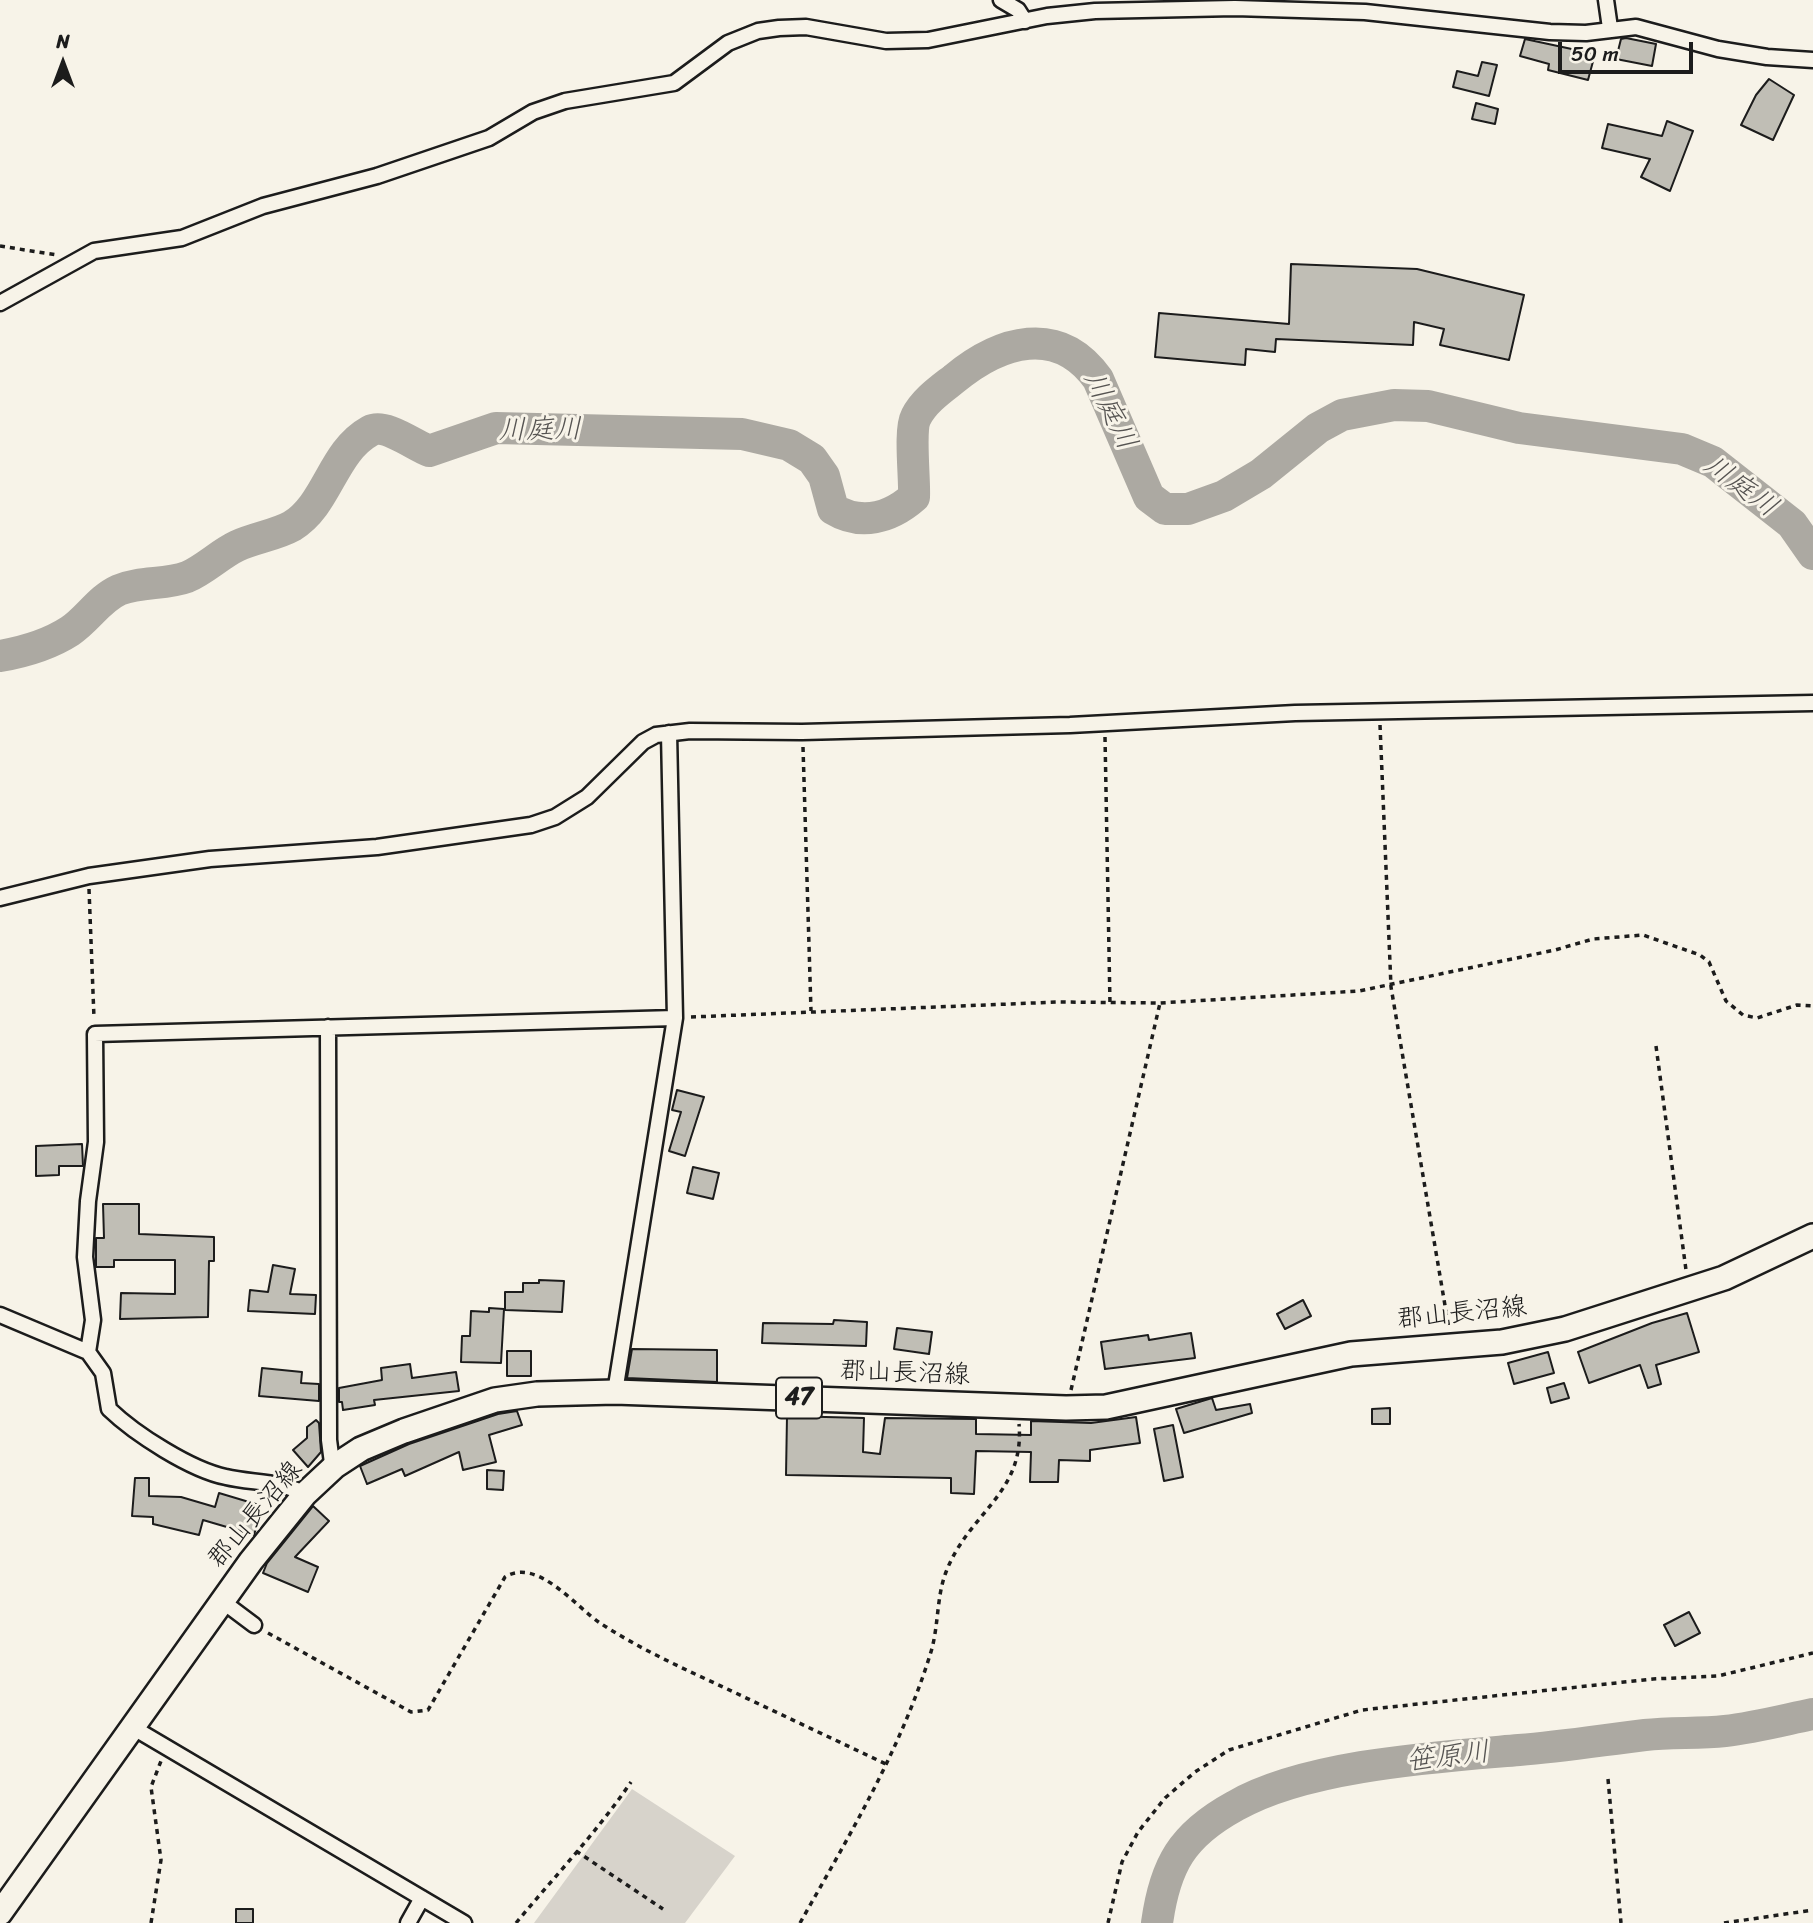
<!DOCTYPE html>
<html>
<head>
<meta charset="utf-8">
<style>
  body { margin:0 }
  #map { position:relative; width:1813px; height:1923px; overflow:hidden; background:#f7f3e8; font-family:Sriracha,sans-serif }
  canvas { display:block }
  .north { position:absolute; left:28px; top:28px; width:70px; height:70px; -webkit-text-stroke:5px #f7f3e8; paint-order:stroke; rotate:0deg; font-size:19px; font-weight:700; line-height:28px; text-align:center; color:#1c1c1c }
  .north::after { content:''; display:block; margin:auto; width:24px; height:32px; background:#1c1c1c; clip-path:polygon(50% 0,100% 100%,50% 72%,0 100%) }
  .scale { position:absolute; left:1558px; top:42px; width:135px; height:32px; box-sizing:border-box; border:4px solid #1c1c1c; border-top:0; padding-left:9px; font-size:21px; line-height:24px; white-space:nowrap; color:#1c1c1c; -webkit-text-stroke:5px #f7f3e8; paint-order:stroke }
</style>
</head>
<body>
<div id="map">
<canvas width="1813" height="1923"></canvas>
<div class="north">N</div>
<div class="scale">50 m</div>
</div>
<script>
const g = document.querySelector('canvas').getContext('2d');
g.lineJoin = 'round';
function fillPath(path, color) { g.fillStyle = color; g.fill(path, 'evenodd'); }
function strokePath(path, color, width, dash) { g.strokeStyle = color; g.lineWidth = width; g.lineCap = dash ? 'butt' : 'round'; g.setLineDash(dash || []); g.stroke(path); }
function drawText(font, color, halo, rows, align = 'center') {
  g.font = font + ' Sriracha,"Klee One",sans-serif'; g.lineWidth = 6; g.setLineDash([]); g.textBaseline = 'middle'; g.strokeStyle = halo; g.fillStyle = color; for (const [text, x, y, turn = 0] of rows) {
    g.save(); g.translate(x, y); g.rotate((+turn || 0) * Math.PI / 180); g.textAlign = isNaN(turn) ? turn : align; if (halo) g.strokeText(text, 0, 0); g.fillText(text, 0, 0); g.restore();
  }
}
const green = new Path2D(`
  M632,1789L735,1856L685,1923H534Z`);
const river = new Path2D(`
  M0,656C23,652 50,644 70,631C88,619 99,599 119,590C140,581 166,585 187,577C204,570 220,554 237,546C254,538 276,535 292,526C328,504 332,452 370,431C385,423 414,445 429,451L496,428L742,434L789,445L812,459L824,476L833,509C861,526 890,518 914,497C915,479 909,430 916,417C924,401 940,390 954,379C1000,341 1058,323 1098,379L1149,497L1165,509H1188L1224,496L1261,474L1318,428L1342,415L1394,405L1428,406L1519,428L1682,449L1713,462L1792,524L1813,554
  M1157,1923C1165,1865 1182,1835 1235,1806C1306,1765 1437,1757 1519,1750C1561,1747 1603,1740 1645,1735C1672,1732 1698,1734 1725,1731C1754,1728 1784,1720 1813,1714`);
const building = new Path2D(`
  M1626,38L1656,44L1652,66L1616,59L1621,39Z
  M1525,39L1595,54L1588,80L1548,70L1549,64L1520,56Z
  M1482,62L1497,65L1489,96L1453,87L1457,71L1478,76Z
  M1769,79L1794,95L1773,140L1741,125L1756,95Z
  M1476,103L1498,109L1495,124L1472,119Z
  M1667,121L1693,131L1670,191L1641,177L1650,159L1602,148L1608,124L1662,136Z
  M1291,264L1417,269L1524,295L1509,360L1440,345L1444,329L1414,322L1413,345L1276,339L1275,352L1246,349L1245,365L1155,357L1159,313L1289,324Z
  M677,1090L704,1097L685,1156L669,1151L681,1112L672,1110Z
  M82,1144L83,1166H59V1175L36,1176V1146Z
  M693,1167L719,1173L713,1199L687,1193Z
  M103,1204H139V1234L214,1237V1261H209L208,1317L120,1319L121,1293L175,1294V1260H114V1267H96V1238H104Z
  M273,1265L295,1269L290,1294L316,1295L315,1314L248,1311L250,1290L268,1292Z
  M539,1280L564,1281L562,1312L505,1310V1292H523V1283H539Z
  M1303,1300L1311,1316L1285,1329L1277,1314Z
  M489,1308L504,1309L501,1363L461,1362L462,1336H470L471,1311L489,1312Z
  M1687,1313L1699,1352L1656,1365L1661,1384L1648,1388L1640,1365L1589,1383L1578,1352L1652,1323Z
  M834,1320L867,1322L866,1346L762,1343L763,1323L833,1324Z
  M897,1328L932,1332L929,1354L894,1349Z
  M1191,1333L1195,1358L1105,1369L1101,1342L1148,1335L1149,1340Z
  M632,1349L717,1350V1382L627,1378Z
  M507,1351H531V1376H507Z
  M1548,1352L1554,1373L1514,1384L1508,1363Z
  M410,1364L412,1378L456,1372L459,1391L374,1400L375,1405L343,1410L342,1402H339V1388L382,1380L381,1368Z
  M262,1368L302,1372L301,1383L319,1384V1401L259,1396Z
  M1564,1383L1569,1398L1551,1403L1547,1388Z
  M1212,1398L1216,1410L1250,1404L1252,1413L1184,1433L1176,1409Z
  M1390,1408V1424H1372V1409Z
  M517,1411L522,1425L489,1435L496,1462L463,1470L459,1452L405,1476L402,1469L367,1484L360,1466L409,1444L498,1414Z
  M787,1416L864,1418L863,1452L880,1454L885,1418L976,1419V1434L1031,1435V1421L1091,1423L1136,1417L1140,1443L1090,1450V1461L1059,1460L1058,1482H1030L1031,1452L976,1451L974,1494L951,1493V1478L786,1475Z
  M316,1420L319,1423L321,1452L308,1467L293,1450L307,1438V1427Z
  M1173,1425L1183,1477L1164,1481L1154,1429Z
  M487,1470L504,1471L503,1490L487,1489Z
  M135,1478H149V1496L181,1497L215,1507L219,1493L259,1505L258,1511L261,1512L254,1535L203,1520L199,1535L153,1524V1517L132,1516Z
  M313,1506L329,1521L295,1557L318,1567L308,1592L263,1573L267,1563Z
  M1689,1612L1700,1633L1675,1646L1664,1625Z
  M236,1909H253V1923H236Z`);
const path = new Path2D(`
  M0,246L57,255
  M1380,725L1391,987L1449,1329
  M1105,737L1110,1005
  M803,747L811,1011
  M89,889L94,1018
  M691,1017L1058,1002L1160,1003L1359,991L1555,950L1593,939L1643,935L1700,955L1709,962L1726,1001L1743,1015L1757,1018L1797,1005L1813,1006
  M1656,1046L1686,1270
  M1071,1390L1160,1003
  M268,1633L411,1712L428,1710L505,1577C537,1557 575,1606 600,1623C638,1648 682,1668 723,1687C778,1713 833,1739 888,1765
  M1608,1779L1621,1923
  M576,1851L663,1909
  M151,1923L161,1860L151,1787L161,1761
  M516,1923C555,1876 597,1832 631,1782
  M800,1923C849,1836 900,1751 930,1655C939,1628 936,1598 946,1572C969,1512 1025,1494 1019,1424
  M1108,1923L1122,1862L1138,1832L1165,1798L1195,1772L1229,1750L1362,1710L1653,1679L1718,1676L1813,1653
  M1724,1923L1813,1910`);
const minor = new Path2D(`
  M1001,0L1018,10L1025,21
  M1606,0L1610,28
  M0,303L94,251L182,238L263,206L377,176L489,138L533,112L565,101L674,83L728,43L758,31L779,28L806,27L886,41L928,40L1047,16L1095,11L1235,8L1365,12L1550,32L1586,33L1636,27L1718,49L1767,57L1813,60
  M0,898L89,876L210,859L377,847L531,825L555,817L587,797L643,742L656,735L690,731L802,732L1070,725L1295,713L1813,703
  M328,1027L329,1440L332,1463L335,1466
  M0,1315L88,1352L103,1373L109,1409C135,1434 191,1470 226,1477C251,1483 282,1481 305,1494
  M88,1352L93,1320L85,1257L88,1201L96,1142L95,1034L675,1018
  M615,1392L675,1018L669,733
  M222,1601L254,1625
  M132,1727L464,1923
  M408,1923L422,1898`);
const primary = new Path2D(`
  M0,1913L251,1561L305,1494L335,1466L361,1449L404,1431L495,1400L537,1394L615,1392L1066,1408L1106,1407L1351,1354L1502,1342L1565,1329L1724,1278L1813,1236`);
const shields = [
  [799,1398,46]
];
const shieldNames = [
  ["47",799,1398]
];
const streetNames = [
  ["郡山長沼線",1462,1314,-6],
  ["郡山長沼線",905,1374,2],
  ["郡山長沼線",256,1515,-50]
];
const waterNames = [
  ["川庭川",1109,411,63],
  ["川庭川",540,431,-1],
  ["川庭川",1740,487,36],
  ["笹原川",1448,1758,-7]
];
fillPath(green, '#d7d3cb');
strokePath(river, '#aca9a2', 32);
fillPath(building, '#c0beb5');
strokePath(building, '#1c1c1c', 2);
strokePath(minor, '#1c1c1c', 19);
strokePath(primary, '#1c1c1c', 28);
strokePath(path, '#1c1c1c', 3.5, [5, 5]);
strokePath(minor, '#f7f3e8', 14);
strokePath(primary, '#f7f3e8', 23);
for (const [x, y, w] of shields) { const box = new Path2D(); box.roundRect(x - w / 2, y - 20.5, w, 41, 5); g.fillStyle = '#f7f3e8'; g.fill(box); strokePath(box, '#1c1c1c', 2); }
drawText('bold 24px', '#1c1c1c', null, shieldNames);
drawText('26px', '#1c1c1c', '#f7f3e8', streetNames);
drawText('italic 28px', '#565452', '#f7f3e8', waterNames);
</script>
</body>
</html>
